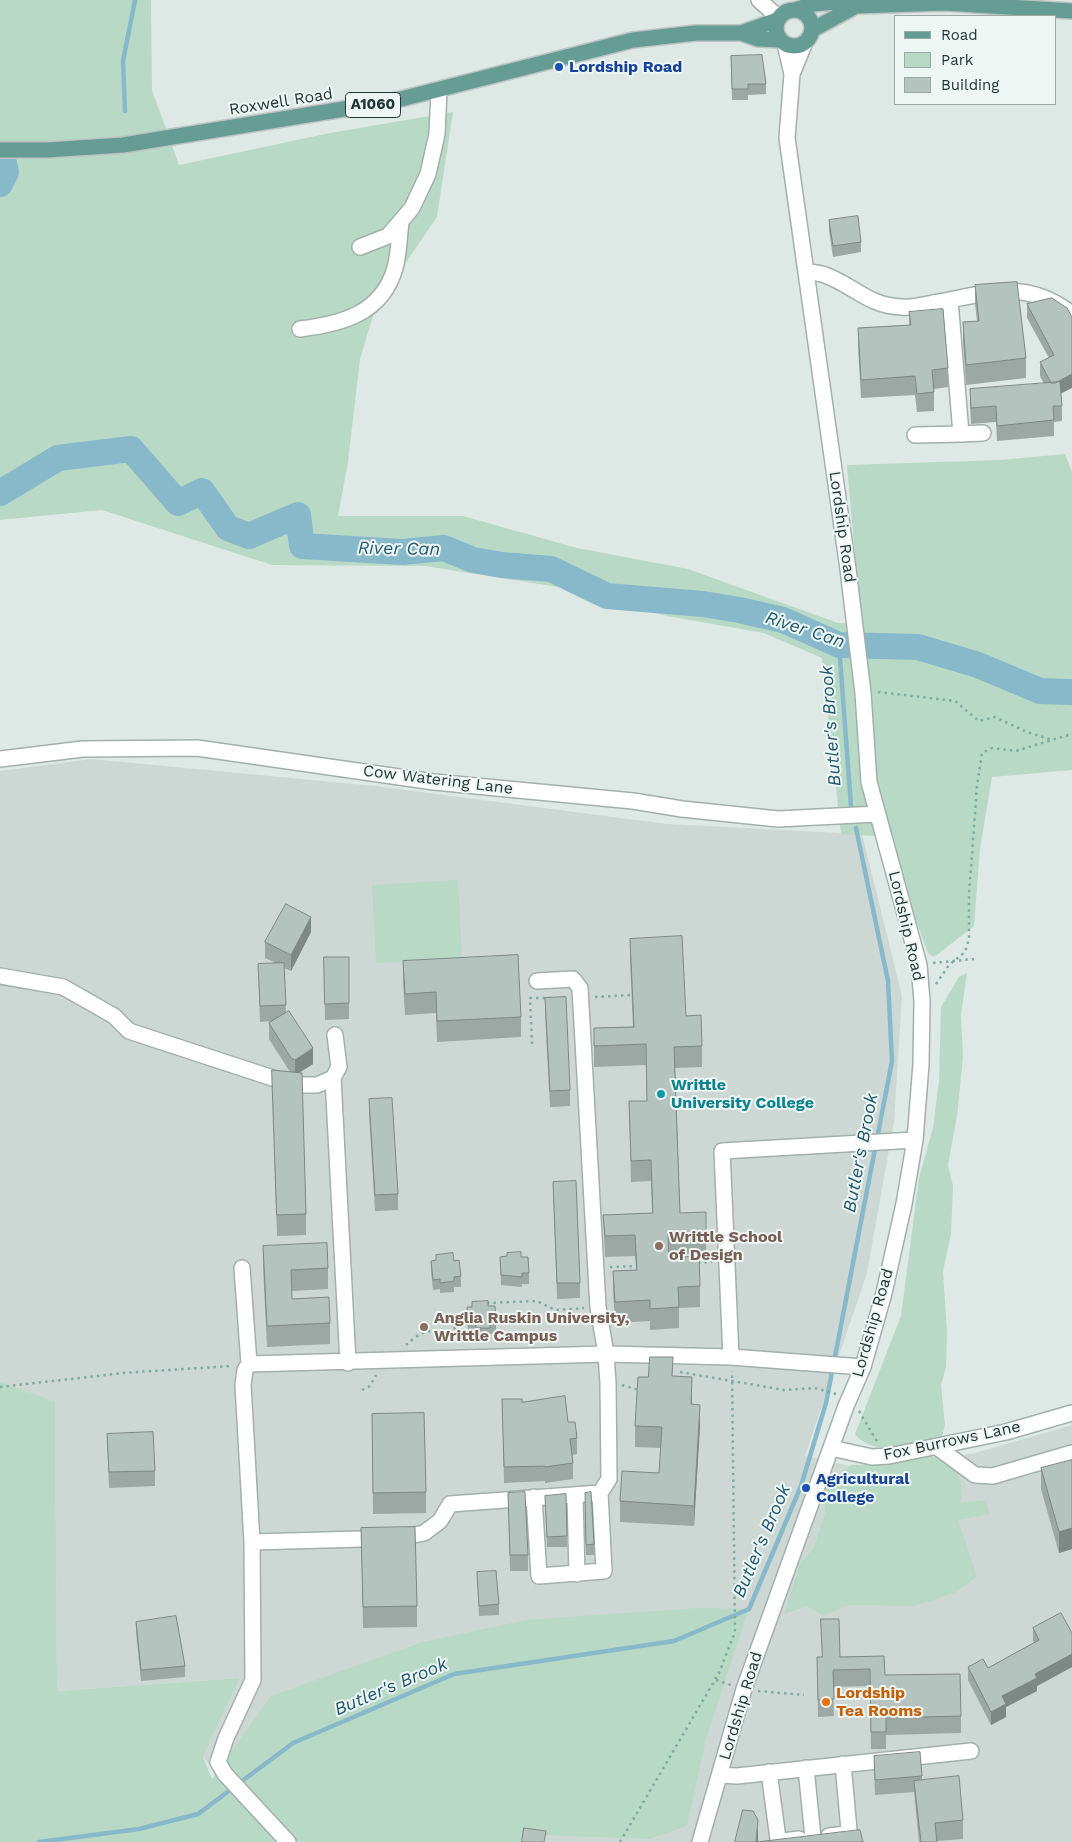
<!DOCTYPE html>
<html>
<head>
<meta charset="utf-8">
<style>
  body { margin:0 }
  #map { position:relative; width:1072px; height:1842px; overflow:hidden; background:#dee9e5; font-family:"Work Sans",sans-serif }
  canvas { display:block }
  .legend { position:absolute; left:894px; top:15px; width:162px; height:90px; box-sizing:border-box; background:#eef6f3; border:1px solid #9caaa7; margin:0; padding:6px 9px; list-style:none; font-size:15px; color:#213734 }
  .legend li { display:flex; align-items:center; gap:10px; height:25px }
  .legend b { width:25px; border:1px solid #9caaa7 }
</style>
</head>
<body>
<div id="map">
<canvas width="1072" height="1842"></canvas>
<ul class="legend">
<li><b style="height:6px;background:#659c94"></b>Road</li>
<li><b style="height:14px;background:#b8d9c5"></b>Park</li>
<li><b style="height:14px;background:#b4c3be"></b>Building</li>
</ul>
</div>
<script>
const g = document.querySelector('canvas').getContext('2d');
g.lineJoin = 'round';
function fillPath(path, color) { g.fillStyle = color; g.fill(path, 'evenodd'); }
function strokePath(path, color, width, dash) { g.strokeStyle = color; g.lineWidth = width; g.lineCap = dash ? 'butt' : 'round'; g.setLineDash(dash || []); g.stroke(path); }
function drawText(font, color, halo, rows, align = 'center') {
  g.font = font + ' "Work Sans",sans-serif'; g.lineWidth = 4; g.setLineDash([]); g.textBaseline = 'middle'; g.strokeStyle = halo; g.fillStyle = color; for (const [text, x, y, turn = 0] of rows) {
    g.save(); g.translate(x, y); g.rotate((+turn || 0) * Math.PI / 180); g.textAlign = isNaN(turn) ? turn : align; if (halo) g.strokeText(text, 0, 0); g.fillText(text, 0, 0); g.restore();
  }
}
const built = new Path2D(`
  M91,759L375,786L667,824L862,834L902,996L894,1122L867,1273L805,1456L868,1470L975,1453L1072,1425V1842H270L203,1757L240,1678L57,1691L55,1401L0,1382V771Z`);
const green = new Path2D(`
  M0,0H151L152,90L179,165L330,133L453,112L437,217L376,306L360,359L348,462L338,516H463L577,548L688,569L838,623L861,624L847,465L1001,460L1065,454L1072,472V770L992,777L980,849L974,926L934,957L928,953L903,885L890,837L841,834L822,658L764,633L667,616L565,588L425,566L272,565L102,510L0,520Z
  M458,880L462,958L376,963L372,885Z
  M967,973L961,1015L963,1057L957,1116L948,1165L953,1186L951,1234L943,1271L947,1333L946,1367L941,1385L945,1425L941,1440C916,1445 874,1458 855,1434L901,1316L919,1178L933,1128L939,1081L941,1007L959,977Z
  M0,1382L55,1401L57,1691L240,1678L203,1757L212,1779L271,1696L423,1642L526,1620L697,1608L749,1609L706,1739L687,1826L649,1839L541,1835L521,1842H0Z
  M920,1456L947,1457C959,1473 965,1483 960,1503L985,1500L990,1514L958,1520L977,1577L954,1593L915,1606L848,1605L824,1616L807,1606L784,1614L801,1561L814,1548L825,1513L826,1489L851,1465L886,1464Z`);
const stream = new Path2D(`
  M125,111L123,61L135,0
  M839,645L851,806
  M39,1842L139,1829L198,1814L293,1743L454,1674L674,1641L749,1609L801,1486L826,1403L892,1061L888,981L856,828`);
const river = new Path2D(`
  M0,184L6,172L4,163
  M0,493L58,458L131,449L178,503L202,491L228,528L249,536L298,515L302,546L402,552L444,548L473,560L502,565L551,569L607,596L703,604L739,610L783,620L839,645L918,647L978,665L1040,691L1072,692`);
const path = new Path2D(`
  M878,692L955,701L979,721L995,717L1027,732L1052,740L1072,734
  M933,963L974,959
  M936,984L949,965L965,952L969,939V894L977,786L982,753L992,748L1016,751L1052,740
  M595,997L631,995
  M532,1044L530,998H555
  M698,1263L712,1262
  M610,1267L637,1266
  M487,1303L537,1301L555,1310L584,1308
  M406,1345C411,1341 417,1335 423,1333C445,1325 452,1339 469,1314
  M680,1372L784,1390L815,1388L836,1394
  M622,1385L639,1390
  M0,1387L123,1373L232,1366
  M362,1390L370,1386L376,1375
  M859,1411L878,1443
  M716,1680L731,1685
  M758,1691L804,1695
  M620,1842L719,1673L735,1632L732,1371`);
const minor = new Path2D(`
  M759,0L779,18
  M785,44L792,74
  M360,247L388,236L412,208L428,174L437,134L439,91
  M807,271C813,273 820,273 825,275C855,286 868,306 902,307C912,308 923,305 933,303C987,294 1024,277 1072,314
  M300,329C341,324 382,314 395,268C399,254 399,237 401,222
  M961,434L983,433
  M915,435L961,434L950,300
  M0,759L83,749L197,748L434,782L633,801L682,809L778,819L877,814
  M0,976L63,987L114,1016L129,1031L294,1085H317L333,1078L339,1067L335,1035
  M333,1078L348,1363
  M242,1268L249,1364L245,1370L243,1385L252,1542L253,1680L226,1738L218,1762L225,1774L288,1842
  M731,1357L722,1151L915,1140
  M249,1364L606,1354L731,1357L863,1367
  M937,1447L975,1475L993,1476L1072,1453
  M831,1448L872,1457L889,1456L1006,1432L1072,1413
  M575,1495L577,1574
  M534,1497L539,1576L604,1571L600,1493L609,1479L608,1383L606,1354L598,1307L580,988L573,979L537,981
  M252,1542L398,1538L424,1533L440,1521L450,1504L600,1493
  M806,1768L813,1838
  M769,1772L778,1839L783,1841L799,1839
  M720,1775L737,1776L971,1751
  M829,1836L846,1834L849,1830L843,1764
  M700,1842L744,1689L846,1406L863,1367L884,1293L904,1204L915,1140L921,1064L922,1001L919,965L869,782L863,693L848,569L787,138L792,74L805,42`);
const major = new Path2D(`
  M776 28a18 18 0 1 1 36 0a18 18 0 1 1-36 0Z
  M795,10L813,4L836,2L856,6L944,3L1072,11
  M812,30L856,6
  M741,33L777,20
  M0,150H47L123,145L393,101L633,40L696,33H741L758,39L780,40`);
const wall = new Path2D(`
  M731,56L766,84V94L748,95V100H732Z
  M829,220L861,242V252L833,257L829,231Z
  M975,285L1026,358V378L966,385L963,342V322L977,321L975,304Z
  M1052,298L1062,406V421L1054,422V436L997,441L996,422L971,424L970,405V389L1044,384L1040,376V362L1049,358L1027,318V304Z
  M909,312L948,368V387L934,389V411L917,412L915,395L861,398L858,347V328L909,325Z
  M311,932L291,971L284,968L286,1013L313,1064L299,1073L306,1214V1235L277,1236L272,1070L290,1072L269,1039V1023L272,1021L260,1022L258,964L276,963L265,958V942Z
  M630,939L686,1016L702,1046V1067L675,1068L680,1213L706,1233V1253L669,1255V1258L700,1286V1307L679,1308V1328L650,1330V1321L615,1323L613,1292V1271L636,1270L635,1256L605,1257L603,1215L652,1213L651,1181L631,1182L629,1101H647L646,1065L594,1067V1028L633,1027L630,960Z
  M324,957H349V1019L325,1020Z
  M403,961L521,1017V1037L437,1042L436,1013L405,1015L403,982Z
  M545,998L570,1090V1106L550,1107L545,1014Z
  M369,1099L398,1194V1210L375,1211L369,1115Z
  M553,1182L580,1283V1298L557,1299Z
  M263,1246L328,1268V1289L292,1291V1299L330,1323V1344L267,1347L263,1267Z
  M436,1255L461,1276V1287H454V1292L440,1293V1289L433,1290L431,1271V1261L436,1260Z
  M500,1257H521L529,1273V1284H522V1287L501,1285Z
  M488,1306L496,1323V1334H490V1338L476,1339V1335H468L467,1307Z
  M673,1376L692,1398V1405L700,1426L694,1526L620,1522V1501L659,1473L661,1448L635,1447V1426Z
  M502,1399L522,1402L568,1422L577,1438V1454L572,1455L573,1463V1479L545,1483V1481L504,1483Z
  M372,1414L426,1492V1513L373,1514Z
  M107,1434L155,1471V1486L109,1488Z
  M1072,1460V1549L1059,1553L1041,1489V1468Z
  M508,1493L528,1555V1571H510Z
  M585,1493L594,1544V1555H586Z
  M566,1494L567,1547H547L545,1496Z
  M361,1528L417,1606V1627L363,1628Z
  M477,1572L499,1604V1615L479,1616Z
  M821,1619L840,1657L885,1675L961,1716V1733L886,1735V1749H871L870,1686L833,1687L834,1716L818,1717L817,1657H822Z
  M136,1622L185,1666V1677L141,1681L136,1632Z
  M1033,1628L1072,1633V1667L1037,1686V1691L1006,1707V1717L991,1725L968,1680V1667L988,1668L1034,1643L1033,1641Z
  M874,1756L922,1776V1780L963,1820V1839L937,1841V1842H919L914,1792L875,1795L874,1772Z`);
const shadedWall = new Path2D(`
  M1072,374V388L1052,398V385Z
  M311,917V932L291,971V955Z
  M313,1048V1064L295,1075V1060Z
  M692,1377V1398L691,1425V1404Z
  M700,1405V1426L694,1526V1506Z
  M1072,1528V1549L1059,1553V1532Z
  M1072,1654V1667L1037,1686V1691L1006,1707V1717L991,1725V1712L1002,1696L1035,1674Z
  M758,1820V1842H756Z`);
const building = new Path2D(`
  M762,55L766,84H748V89H732L731,56Z
  M858,216L861,242L833,246L829,220Z
  M1017,282L1026,358L966,365L963,322L979,321L975,285Z
  M1052,298L1067,308L1072,317V374L1055,383H1051L1040,362L1054,355L1027,304Z
  M943,309L948,368L932,370L934,392L917,394L915,376L861,380L858,328L911,325L909,312Z
  M1060,382L1062,406H1053L1054,420L997,426L996,406L971,408L970,389Z
  M286,904L311,917L291,955L265,942Z
  M682,936L686,1016L701,1015L702,1046L674,1047L680,1213L706,1212V1233L668,1234L669,1258L699,1256L700,1286L678,1287L679,1307L650,1309V1300L615,1302L613,1271L637,1270L635,1235L605,1236L603,1215L653,1213L651,1160L631,1161L629,1101H647L646,1044L594,1046V1028L634,1027L630,939Z
  M518,955L521,1017L437,1021L436,992L405,994L403,961Z
  M324,957H349V1003L325,1004Z
  M284,963L286,1005L260,1006L258,964Z
  M566,997L570,1090L550,1091L545,998Z
  M289,1011L313,1048L295,1060L291,1058L269,1023Z
  M272,1070L302,1073L306,1214L277,1215Z
  M392,1098L398,1194L375,1195L369,1099Z
  M576,1181L580,1283H557L553,1182Z
  M327,1243L328,1268L291,1270L292,1299L329,1297L330,1323L267,1326L263,1246Z
  M521,1252V1257H528L529,1273H522V1277L501,1275L500,1257L507,1256V1253Z
  M453,1253L454,1261L459,1260L461,1276L454,1277V1281L440,1283V1279L433,1280L431,1261L436,1260V1255Z
  M488,1301V1306H495L496,1323L490,1324V1328H476V1324L468,1325L467,1307H472V1302Z
  M650,1357H673L672,1376L692,1377L691,1404L700,1405L694,1506L620,1501L622,1471L659,1473L662,1427L635,1426L638,1377H648Z
  M565,1396L568,1422H575L577,1438L570,1439L573,1463L545,1467V1466L504,1467L502,1399H522V1402Z
  M424,1413L426,1492L373,1493L372,1414Z
  M153,1432L155,1471L109,1472L107,1434Z
  M1072,1460V1528L1059,1532L1041,1468Z
  M525,1492L528,1555H510L508,1493Z
  M591,1492L594,1544L586,1545L585,1493Z
  M566,1494L567,1536L547,1537L545,1496Z
  M415,1527L417,1606L363,1607L361,1528Z
  M496,1571L499,1604L479,1606L477,1572Z
  M1061,1613L1072,1633V1654L1035,1674L1037,1678L1002,1696L1006,1704L991,1712L968,1667L983,1659L988,1668L1039,1640L1033,1628Z
  M176,1616L185,1666L141,1670L136,1622Z
  M821,1619H839L840,1657L884,1656L885,1675L960,1674L961,1716L886,1718V1732H871L870,1669L833,1670L834,1699L818,1700L817,1657H822Z
  M920,1752L922,1776L875,1780L874,1756Z
  M959,1776L963,1820L935,1823L937,1842H921L914,1781Z
  M743,1810L753,1811L758,1820L756,1842H735Z
  M524,1828L546,1831L544,1842H522Z
  M860,1830L863,1842H757Z`);
const markers = [
  [559,67,5,"#1a4fb4"],
  [661,1094,5,"#0f9aa8"],
  [659,1246,5,"#8d6e63"],
  [424,1327,5,"#8d6e63"],
  [806,1488,5,"#1a4fb4"],
  [826,1702,5,"#e8710a"]
];
const shields = [
  [373,105,55]
];
const shieldNames = [
  ["A1060",373,105]
];
const transitNames = [
  ["Lordship Road",569,67],
  ["Agricultural",816,1479],
  ["College",816,1497]
];
const streetNames = [
  ["Roxwell Road",281,102,-9],
  ["Lordship Road",842,527,82],
  ["Cow Watering Lane",438,780,7],
  ["Lordship Road",906,926,77],
  ["Lordship Road",873,1323,-74],
  ["Fox Burrows Lane",952,1441,-12],
  ["Lordship Road",741,1706,-73]
];
const cultureNames = [
  ["Writtle",671,1085],
  ["University College",671,1103]
];
const educationNames = [
  ["Writtle School",669,1237],
  ["of Design",669,1255],
  ["Anglia Ruskin University,",434,1318],
  ["Writtle Campus",434,1336]
];
const foodNames = [
  ["Lordship",836,1693],
  ["Tea Rooms",836,1711]
];
const waterNames = [
  ["River Can",399,549,1],
  ["River Can",805,630,18],
  ["Butler's Brook",831,726,-94],
  ["Butler's Brook",861,1153,-79],
  ["Butler's Brook",762,1541,-67],
  ["Butler's Brook",391,1687,-23]
];
fillPath(built, '#cdd8d4');
fillPath(green, '#b8d9c5');
strokePath(stream, '#88b9cb', 4.5);
strokePath(river, '#88b9cb', 26);
strokePath(minor, '#a2b0ac', 18);
strokePath(major, '#bcc3c2', 18);
strokePath(path, '#80aba2', 2.5, [2.5, 4]);
strokePath(minor, '#fff', 15);
strokePath(major, '#659c94', 15);
fillPath(wall, '#9ba8a3');
fillPath(shadedWall, '#7e8885');
fillPath(building, '#b4c3be');
strokePath(building, '#7e8885', 1);
for (const [x, y, r, color] of markers) { const dot = new Path2D(); dot.arc(x, y, r, 0, 2 * Math.PI); g.fillStyle = color; g.fill(dot); strokePath(dot, '#eef6f3', 2); }
for (const [x, y, w] of shields) { const box = new Path2D(); box.roundRect(x - w / 2, y - 12.5, w, 25, 4); g.fillStyle = '#eef6f3'; g.fill(box); strokePath(box, '#213734', 1); }
drawText('bold 15px', '#213734', null, shieldNames);
drawText('bold 16px', '#164399', '#eef6f3', transitNames, 'left');
drawText('16px', '#213734', '#eef6f3', streetNames);
drawText('bold 16px', '#0d838f', '#eef6f3', cultureNames, 'left');
drawText('bold 16px', '#785e54', '#eef6f3', educationNames, 'left');
drawText('bold 16px', '#c56008', '#eef6f3', foodNames, 'left');
drawText('italic 18px', '#1f586f', '#eef6f3', waterNames);
</script>
</body>
</html>
